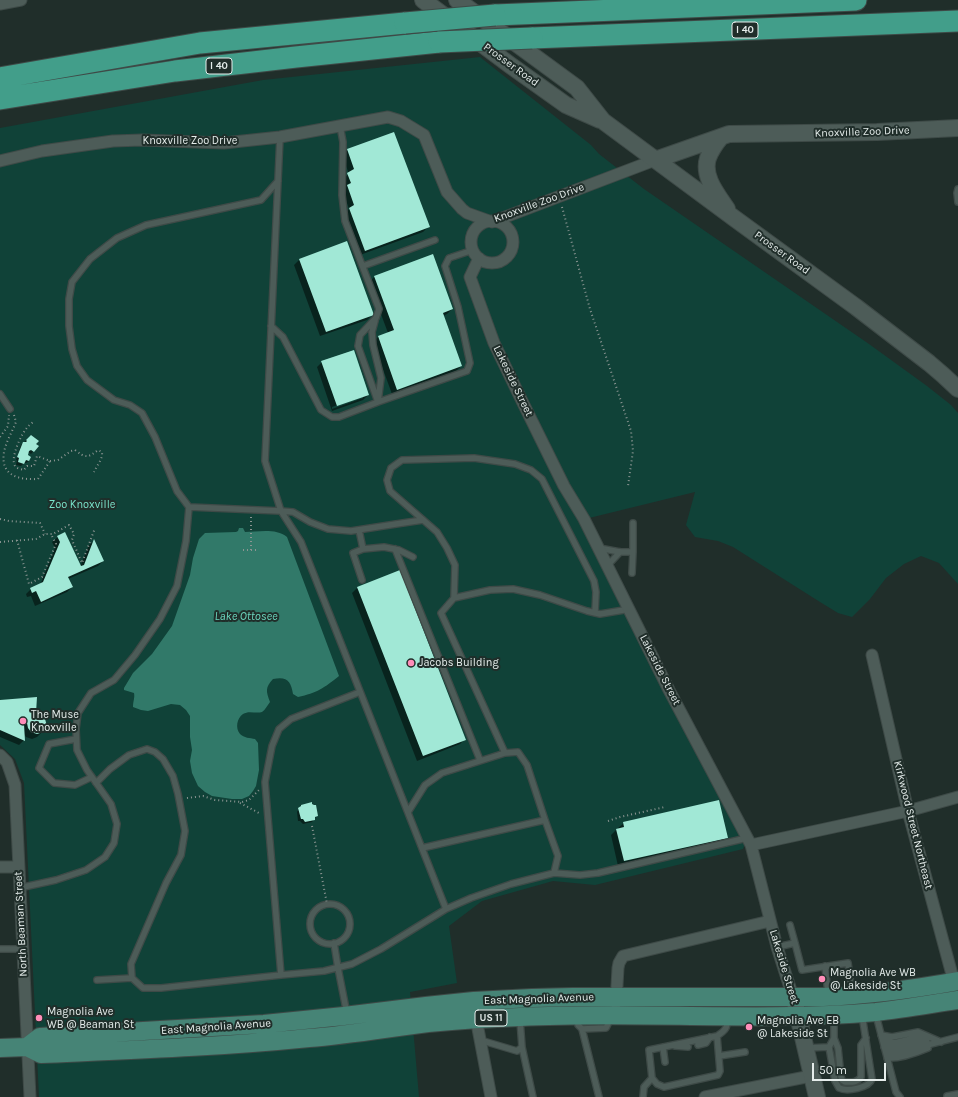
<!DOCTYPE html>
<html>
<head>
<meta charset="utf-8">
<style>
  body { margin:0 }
  #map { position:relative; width:958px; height:1097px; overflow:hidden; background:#202e2a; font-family:Karla,sans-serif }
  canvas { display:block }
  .scale { position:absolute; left:812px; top:1063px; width:74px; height:18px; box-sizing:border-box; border:2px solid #e5edeb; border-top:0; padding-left:5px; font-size:12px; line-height:14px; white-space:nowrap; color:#e5edeb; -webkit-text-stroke:3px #202e2a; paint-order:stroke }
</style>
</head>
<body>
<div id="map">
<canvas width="958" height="1097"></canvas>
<div class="scale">50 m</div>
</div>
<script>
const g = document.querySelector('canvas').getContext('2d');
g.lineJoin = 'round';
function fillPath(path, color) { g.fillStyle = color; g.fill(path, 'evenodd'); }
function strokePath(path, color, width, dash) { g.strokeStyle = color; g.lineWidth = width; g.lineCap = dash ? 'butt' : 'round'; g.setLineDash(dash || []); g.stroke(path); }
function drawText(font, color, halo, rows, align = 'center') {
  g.font = font + ' Karla,sans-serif'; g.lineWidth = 4; g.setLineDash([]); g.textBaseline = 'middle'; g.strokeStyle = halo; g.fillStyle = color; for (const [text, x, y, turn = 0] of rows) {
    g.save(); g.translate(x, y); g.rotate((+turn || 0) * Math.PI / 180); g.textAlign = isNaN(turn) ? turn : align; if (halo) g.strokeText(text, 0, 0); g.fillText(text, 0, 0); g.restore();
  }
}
const green = new Path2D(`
  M480,57L591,145L599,154L644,189L869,344L927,386L951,405L958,413V584L939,563L921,556L904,564L886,578L870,599L852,617L838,613L820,602L733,547L718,541L695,537L686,525L695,492L585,519L747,838L743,849L595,885L553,881L482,901L449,926L457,983L410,992L419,1097H39L24,783L15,759L0,745V128L263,80Z`);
const water = new Path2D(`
  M239,528H243L245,532C258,532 276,528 287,537L339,676C324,688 317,693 298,697L293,694C291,681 287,676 273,679C265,688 266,691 270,702C267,706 265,710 262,712C256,714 249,710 243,714C237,718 235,728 240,734C244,738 250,738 255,739L258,743L259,770L256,786L253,791L249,796L242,799H232L212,796L205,792L198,786L192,773L190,761L192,750L190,737V716L186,710L180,705L171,704L148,711L141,710L133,707C133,701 135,698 134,693L124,690V688L133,673L152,654L172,626L190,575L193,558L199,539L205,533L236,532L238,531Z`);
const shadow = new Path2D(`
  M347,150L428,227L423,232L360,255L344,214L349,209L343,191L346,188L343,179L349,174L342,155Z
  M300,259L373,314L367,320L320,336L294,265Z
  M374,277L452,309L447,314L443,316L461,366L456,371L392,394L373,342L378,337L388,333L369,282Z
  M322,362L368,395L363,400L332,411L317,367ZM363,396V398L332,409V407Z
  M31,436L35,444L38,446L31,454L28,452L27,456L29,461L26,463H24L21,466L16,465L17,460H16L21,445Z
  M58,537L80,567L89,545L94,541L103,561L98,566L68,579L72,587L67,592L35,606L31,596L27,597L26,594L31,589L40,585L55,548L52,542Z
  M357,588L465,739L460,744L417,761L352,593Z
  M0,701L35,714L42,732L37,737L32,739L26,737L24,734V740L19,745L0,737Z
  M301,805L317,815L312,822L303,824L300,821H298L297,812Z
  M624,823L727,838L722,843L618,866L611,835L617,829H619L618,828Z`);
const building = new Path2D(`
  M394,132L430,227L365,251L349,208L354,205L347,185L351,183L347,173L354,169L347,149Z
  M347,241L374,315L326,332L299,259Z
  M433,254L453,309L443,313L462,366L397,390L378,336L394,330L374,276Z
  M354,350L369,395L337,406L321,361Z
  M31,435L39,441L36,444L39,446L34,452L31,450L29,451L28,455L31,457L29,461L26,460L24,464L18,462L19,458L17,457L23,442H26L27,441L26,440Z
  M65,532L81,566L84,565L94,539L104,561L68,577L73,587L41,602L36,591L32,593L30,588L43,582L60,542L57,536Z
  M400,570L466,740L423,756L357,587Z
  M37,697L36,713L41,715L45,719L47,726L43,732L37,734L31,732L28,728L27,723L24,724L25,741L0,730V700Z
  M719,800L728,838L624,861L616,829L624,827L623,822Z
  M312,802V804L314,805H316L318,816L315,817V820L305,822L303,819H301L298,808L301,806V805Z`);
const path = new Path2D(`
  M562,207L590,309L631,431L633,451L628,486
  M14,415L16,422C12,432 6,442 4,452C0,476 19,480 38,479L50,461L37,456L34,466H27L24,470C21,469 17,469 15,466C10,458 21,435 26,429C28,426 31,424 33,422
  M0,437L8,426L9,415
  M50,461L58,460L71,451L75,450C85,458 88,458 98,450L102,452C103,459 97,465 94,472
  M0,519L9,521L40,523L45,534
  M17,540L29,584L42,577L56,544L51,534
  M0,542L36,539L45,534H53L69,525L74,534L72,540L82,563L95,528
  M243,550H258
  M251,550V517
  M187,798L203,796L215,800L242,802L249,800L259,790
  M240,803L259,813
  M608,821L620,817L665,807
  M312,826L327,904`);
const lane = new Path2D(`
  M340,126L343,142L342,195L345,221L379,309L376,318L360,335L358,346L378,402L467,371L470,363L458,307L445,266L449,258L473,250
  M280,137L265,461L281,511L293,512L310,522L328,529L351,531L396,524L423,520
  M958,189L957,193L958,202
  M363,266L435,240
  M271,326L283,337L321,410L332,417H339L378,402L381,378L373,345L372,332L375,321
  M0,394L10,409
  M189,507L281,511L301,542L446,909L471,898L511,884L554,873L580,875L598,873L747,838
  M359,530L363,549L384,547L399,550L413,557
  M599,548L620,552H633V523
  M395,549L480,760
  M608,565L620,552
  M632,573L633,552
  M362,580L353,553L363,549
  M454,598L455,565L447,548L437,532L390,491L387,480L391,468L402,460L474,458L515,464L531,470L542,479L594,581L596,592L595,613
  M360,692L291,719L279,729L272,746L265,782L281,975L324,971L352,964L381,949L446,909
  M76,739L49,744L39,768L54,783L75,785L92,777
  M96,783L110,769L129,755L147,749L155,752L163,759L173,776L178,794L185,831L181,855L166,883L131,964L132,978L143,988H161L281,975
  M408,812L425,785L442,773L505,753L441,613L454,598L490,590L513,589L540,595L587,611L600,614L630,609
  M545,820L558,856L554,873
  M422,848L545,820L527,765L518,752L505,753
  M19,888L56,880L86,870L105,857L114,843L117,824L111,804L87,770L77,750L76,729L78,713L91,693L114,680L135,655L160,619L177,586L186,541L189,507L177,491L155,437L142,413L130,405L114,400L87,380L77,366L72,349L69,326V299L72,282L90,259L117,238L146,225L261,200L278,181
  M310 924a20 20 0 1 1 40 0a20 20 0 1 1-40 0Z
  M790,925L795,943
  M334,943L338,968L347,1014
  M777,947L795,943L802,970L848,963L852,992
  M0,949H22
  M825,966L828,993
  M97,980L132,978
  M876,1015L896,1092L900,1097
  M577,1017L578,1025L582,1029L606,1028L608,1024V1017
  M582,1029L599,1097
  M881,1035L892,1037L918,1032L941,1042
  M717,1036L720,1071L718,1075L664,1087L657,1084L652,1078L649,1050L717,1036C726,1030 727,1028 728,1018
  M834,1038L838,1048L841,1077L842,1080L845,1082C851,1082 857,1083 861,1077V1045L866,1038
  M480,1040L517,1051L522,1047L520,1020
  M883,1041L894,1043L920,1037L927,1039
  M698,1045L706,1043L710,1037
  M675,1046L688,1047
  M522,1047L533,1097
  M663,1047L665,1062
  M829,1047L834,1038V1016
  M884,1047L895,1048L921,1042H927
  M807,1048L829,1047L835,1081L839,1088C847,1092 869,1088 872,1079L862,1015
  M886,1052L897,1053L958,1037
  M719,1056L745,1052
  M887,1058C900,1059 916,1053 928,1048
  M643,1097L644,1087L652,1078
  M947,1097V1096L958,1094`);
const street = new Path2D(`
  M0,4L21,0
  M0,161L42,151L113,141L142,140L224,143L280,137L388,117L401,121L424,135L447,192L462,209L467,213L492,222L655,160
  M471 242a21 21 0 1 1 42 0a21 21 0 1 1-42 0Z
  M479,258L470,277L494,343L522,401L564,486L584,519L669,690L751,845L777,947L793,997
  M872,655L908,811L954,982
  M0,755L7,762L15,785L30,1097
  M751,845L908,811L958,797
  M0,867H18
  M616,1003L618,968L619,963L623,956L770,921
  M475,1013L491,1097
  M705,1097L811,1076`);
const secondary = new Path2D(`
  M423,0L510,65L566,105L600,120
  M457,0L577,88L603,121L734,218L856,307L929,363L943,375L958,389
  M721,137C716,143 711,150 708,158C702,176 717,194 727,209
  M655,160L729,134L877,132L958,128
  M795,1003L817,1097`);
const primary = new Path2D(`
  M27,1047L40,1037L264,1024L344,1016L426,1006L474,1001L532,998L572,997H823C868,995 913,989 958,981
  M0,1048L27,1047L41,1054C131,1050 220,1047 309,1038C349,1035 388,1028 428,1023C459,1020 489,1018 520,1017C638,1011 758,1022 876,1012C903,1009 931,1004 958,1000`);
const highway = new Path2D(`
  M495,15L856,0
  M532,38L958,21
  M0,78L200,43L405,23
  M0,99L175,71L296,57L439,42`);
const highwayBridge = new Path2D(`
  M405,23L495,15
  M439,42L532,38`);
const markers = [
  [411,663,4,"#ff8eb9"],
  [23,721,4,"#ff8eb9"],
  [822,979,4,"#ff8eb9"],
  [39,1018,4,"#ff8eb9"],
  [749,1027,4,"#ff8eb9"]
];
const shields = [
  [745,30,26],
  [219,66,26],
  [491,1018,32]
];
const shieldNames = [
  ["I 40",745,30],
  ["I 40",219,66],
  ["US 11",491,1018]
];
const streetNames = [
  ["Prosser Road",511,65,36],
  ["Knoxville Zoo Drive",862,132,-2],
  ["Knoxville Zoo Drive",190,141],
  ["Knoxville Zoo Drive",539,203,-20],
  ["Prosser Road",782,253,36],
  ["Lakeside Street",513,381,64],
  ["Lakeside Street",660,670,63],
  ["Kirkwood Street Northeast",913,825,76],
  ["North Beaman Street",21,924,-93],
  ["Lakeside Street",784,967,73],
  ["East Magnolia Avenue",539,999,-2],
  ["East Magnolia Avenue",216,1027,-4]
];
const parkNames = [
  ["Zoo Knoxville",82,505]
];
const poiNames = [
  ["Jacobs Building",419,663],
  ["The Muse",31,715],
  ["Knoxville",31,728],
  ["Magnolia Ave WB",830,973],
  ["@ Lakeside St",830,986],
  ["Magnolia Ave",47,1012],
  ["WB @ Beaman St",47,1025],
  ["Magnolia Ave EB",757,1021],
  ["@ Lakeside St",757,1034]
];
const waterNames = [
  ["Lake Ottosee",246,617]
];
fillPath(green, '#104238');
fillPath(water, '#317969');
fillPath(shadow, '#0007');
fillPath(building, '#a1e8d6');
strokePath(lane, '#3e4a47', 8);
strokePath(street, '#3e4a47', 13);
strokePath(secondary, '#3e4a47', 18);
strokePath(primary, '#3e4a47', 20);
strokePath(highway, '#3e4a47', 23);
strokePath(path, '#8b9592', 2, [1, 3]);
strokePath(lane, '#4d5c58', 5.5);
strokePath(street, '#4d5c58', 11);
strokePath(secondary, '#4d5c58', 16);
strokePath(primary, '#468476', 18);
strokePath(highway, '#429e8a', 21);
strokePath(highwayBridge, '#3e4a47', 23, []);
strokePath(highwayBridge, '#429e8a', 21);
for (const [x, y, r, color] of markers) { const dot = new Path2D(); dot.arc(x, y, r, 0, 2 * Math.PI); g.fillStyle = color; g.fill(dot); strokePath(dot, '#202e2a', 1.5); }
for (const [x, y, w] of shields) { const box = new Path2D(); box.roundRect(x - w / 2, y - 8, w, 16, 3); g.fillStyle = '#202e2a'; g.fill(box); strokePath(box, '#e5edeb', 1); }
drawText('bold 10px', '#e5edeb', null, shieldNames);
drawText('11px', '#e5edeb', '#202e2a', streetNames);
drawText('11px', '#79e3ca', '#202e2a', parkNames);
drawText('11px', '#e5edeb', '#202e2a', poiNames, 'left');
drawText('italic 12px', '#6bd6be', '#202e2a', waterNames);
</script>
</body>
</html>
